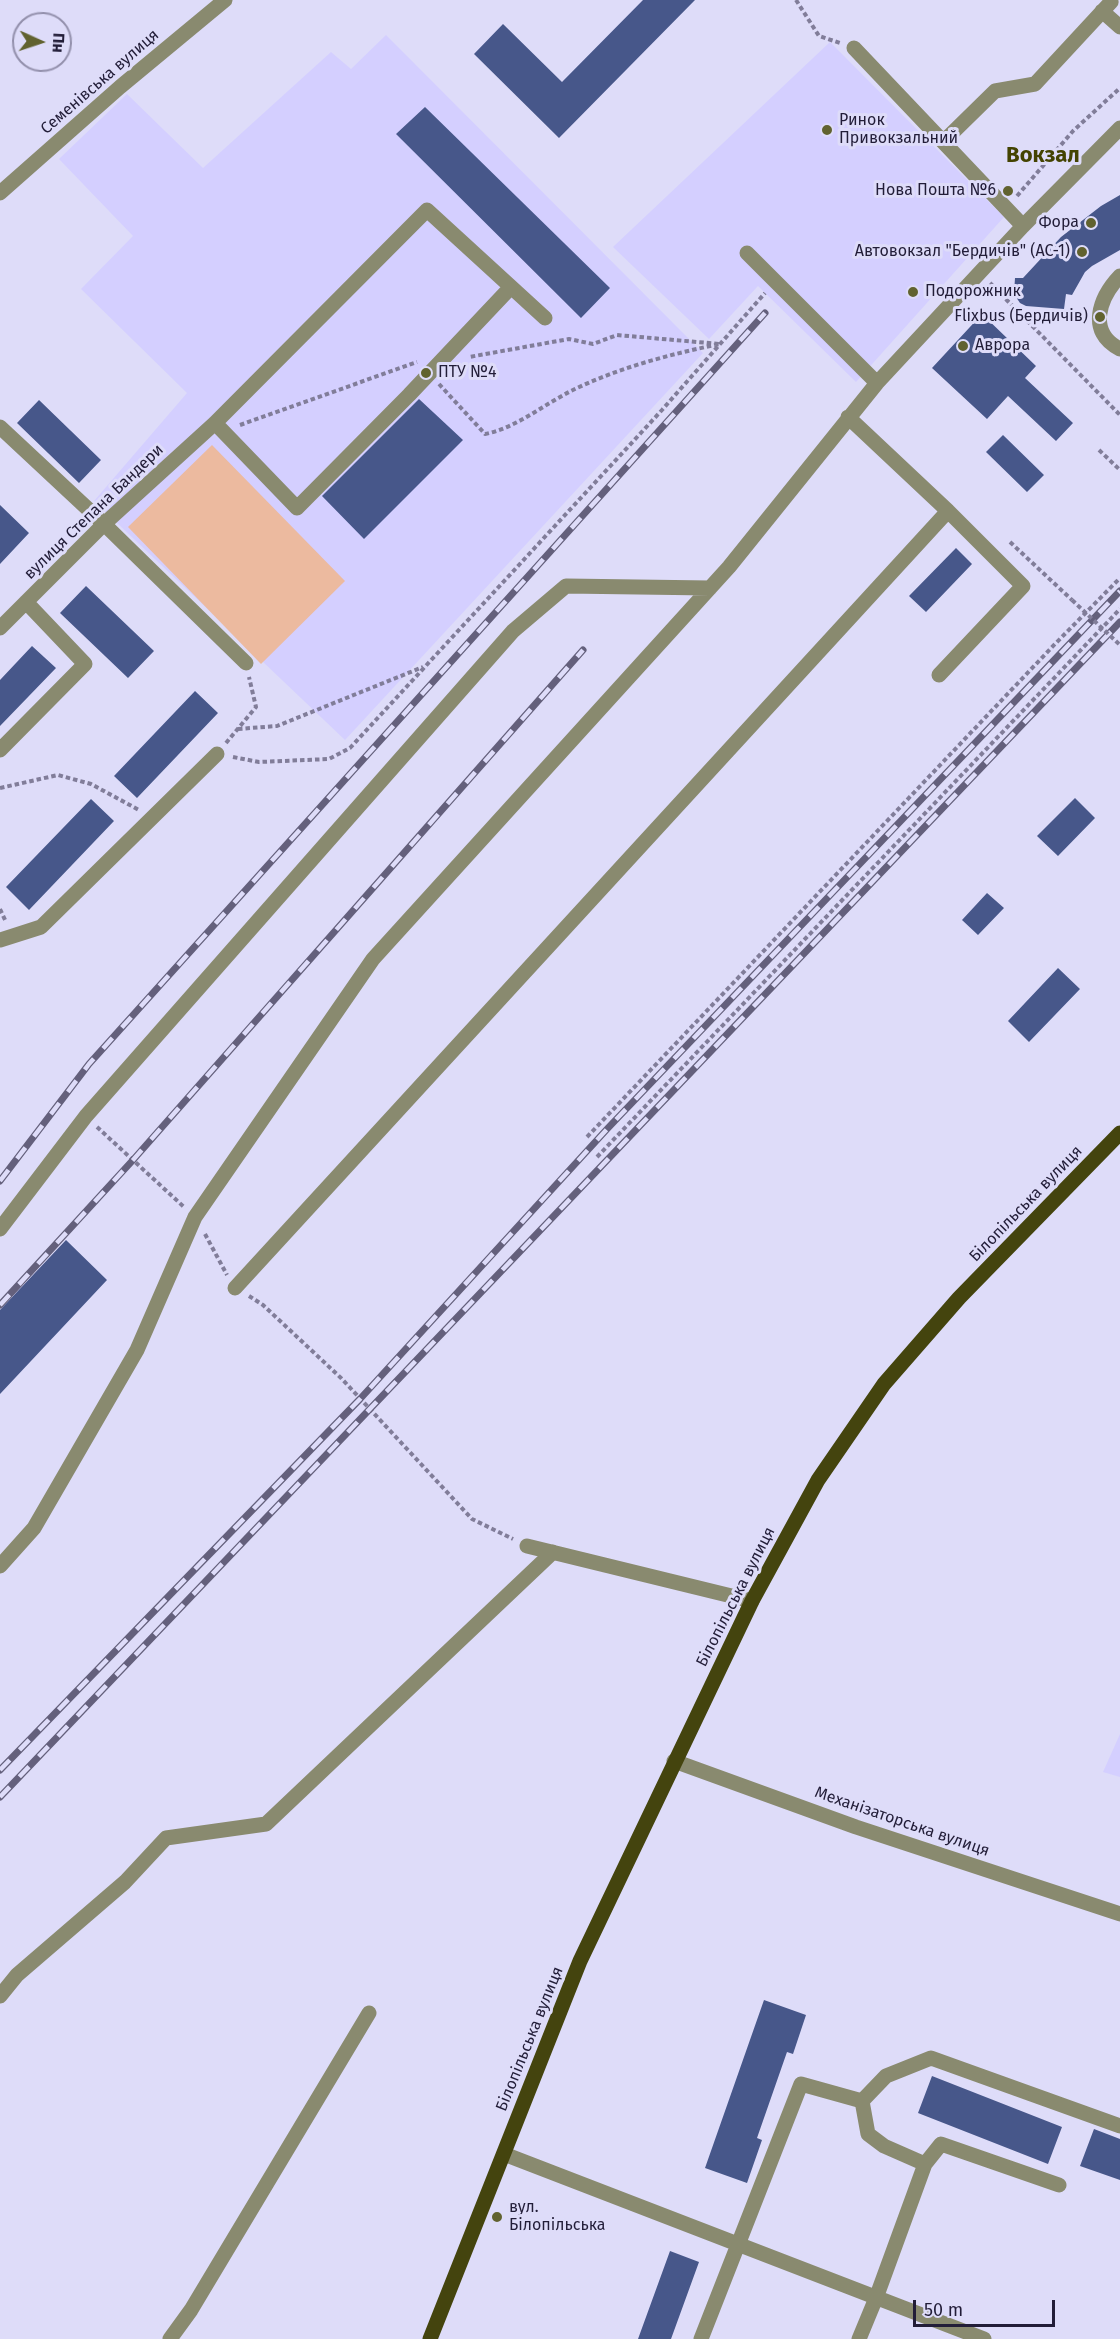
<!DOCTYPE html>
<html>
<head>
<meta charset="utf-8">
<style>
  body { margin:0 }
  #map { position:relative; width:1120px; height:2339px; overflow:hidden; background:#dedcf9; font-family:"Fira Sans",sans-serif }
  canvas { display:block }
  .north { position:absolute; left:12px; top:12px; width:60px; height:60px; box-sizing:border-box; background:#dedcf9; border:2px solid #9390ac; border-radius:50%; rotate:93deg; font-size:16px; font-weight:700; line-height:24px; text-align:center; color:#221d38 }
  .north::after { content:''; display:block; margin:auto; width:21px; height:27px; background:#61622f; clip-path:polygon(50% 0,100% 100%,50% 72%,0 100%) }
  .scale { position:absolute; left:913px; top:2300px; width:142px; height:27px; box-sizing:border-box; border:3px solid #221d38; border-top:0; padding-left:8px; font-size:18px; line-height:21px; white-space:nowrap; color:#221d38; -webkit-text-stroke:4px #dedcf9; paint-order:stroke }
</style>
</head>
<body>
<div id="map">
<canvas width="1120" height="2339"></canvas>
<div class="north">Пн</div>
<div class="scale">50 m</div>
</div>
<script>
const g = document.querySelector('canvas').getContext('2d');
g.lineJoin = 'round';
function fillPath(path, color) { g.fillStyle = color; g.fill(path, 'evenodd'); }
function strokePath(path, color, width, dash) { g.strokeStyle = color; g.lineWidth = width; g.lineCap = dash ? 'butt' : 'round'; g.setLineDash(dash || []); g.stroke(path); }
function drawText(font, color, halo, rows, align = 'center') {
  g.font = font + ' "Fira Sans",sans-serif'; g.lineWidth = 6; g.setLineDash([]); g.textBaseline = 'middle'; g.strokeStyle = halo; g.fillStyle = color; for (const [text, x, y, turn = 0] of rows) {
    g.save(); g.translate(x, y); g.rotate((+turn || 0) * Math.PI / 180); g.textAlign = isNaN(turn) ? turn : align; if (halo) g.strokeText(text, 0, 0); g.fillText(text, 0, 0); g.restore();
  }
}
const built = new Path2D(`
  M386,35L703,353L345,740L94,501L187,393L81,289L133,236L59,159L127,94L203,168L331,52L351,69Z
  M830,42L1004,217L856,382L758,286L709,339L613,247Z
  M1120,1734V1777L1103,1772Z`);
const green = new Path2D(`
  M212,445L345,581L261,664L128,527Z`);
const building = new Path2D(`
  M643,0H695L559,138L474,54L503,24L562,82Z
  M425,107L610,288L581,318L396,134Z
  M1120,195V250L1092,266L1085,272L1072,295L1066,294L1064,309L1026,306L1020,303L1014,294L1015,278H1023L1061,237L1101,206Z
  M982,314L1036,366L1025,378L1073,423L1056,441L1008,396L987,419L932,368Z
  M419,399L463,440L364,539L322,496Z
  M39,400L101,460L79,483L17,423Z
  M1003,435L1044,475L1027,492L986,452Z
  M0,505L29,533L0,564Z
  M956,548L972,564L926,612L909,596Z
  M86,586L154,651L128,678L60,613Z
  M32,646L56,668L0,726V680Z
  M195,691L218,713L137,798L114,776Z
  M1075,798L1095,818L1058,856L1037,836Z
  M91,799L114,821L29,910L6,887Z
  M987,893L1004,908L978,935L962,920Z
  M1058,968L1080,989L1029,1042L1008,1021Z
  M66,1240L107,1280L0,1394V1310Z
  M764,2000L806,2015L793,2054L787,2052L757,2138L762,2140L747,2183L705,2168Z
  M932,2076L1062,2127L1048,2164L918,2113Z
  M1094,2129L1120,2139V2180L1080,2166Z
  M670,2251L699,2262L671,2339H638Z`);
const path = new Path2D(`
  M796,0L819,36L840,43
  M1017,196L1073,131L1120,88
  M990,283L1120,415
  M439,384L485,434C516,428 543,405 571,391C617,368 671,354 720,344L617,335L593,344L569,339L469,357
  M240,425L417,362
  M1099,450L1120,470
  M1010,542L1072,600
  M238,729L277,726L423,667
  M226,743L256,707L249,677
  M233,757L259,762L329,759L350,748L662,410L765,293
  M0,788L58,775L91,784L139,810
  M0,909L6,922
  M97,1127L184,1207
  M587,1137L1055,644L1120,578
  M597,1157L1120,609
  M205,1234L227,1275
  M249,1296L263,1305L341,1378L472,1519L513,1539`);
const minor = new Path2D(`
  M1102,11L1120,27
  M854,48L1023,226
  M944,141L995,91L1035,84L1111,2L1110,0
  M0,193L120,87L225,0
  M747,253L877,383
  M1120,276C1100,297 1086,332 1120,349
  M215,423L297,508L409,395L511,287
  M0,427L104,524L246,663
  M0,628L104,524L215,423L427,210L545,318
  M939,675L1023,586L948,511
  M0,750L85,664L26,602
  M0,940L41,927L217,754
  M0,1229L86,1116L513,631L566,586L710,588
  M235,1288L948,511L848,417
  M527,1546L752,1601
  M0,1566L34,1528L137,1350L195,1217L373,959L729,567L877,383L1023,226L1120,128
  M674,1761L856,1827L1120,1914
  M0,1996L17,1975L125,1882L166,1838L266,1824L553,1552
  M504,2154L984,2339
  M925,2164L884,2146L868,2134L862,2101L886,2076L931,2058L1120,2126
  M170,2339L191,2310L369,2013
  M701,2339L801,2084L862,2101
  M859,2339L876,2298L925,2164L941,2144L1059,2185`);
const major = new Path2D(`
  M430,2339L580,1961L752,1601L818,1480L884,1384L959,1298L1120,1133`);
const rail = new Path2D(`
  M0,1181L89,1064L765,313
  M0,1305L133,1160L583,650
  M0,1770L360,1399L608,1128L1120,591
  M0,1797L1120,622`);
const pathBridge = new Path2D(`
  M1072,600L1120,645`);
const markers = [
  [827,130,6,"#61622f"],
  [1008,191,6,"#61622f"],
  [1091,223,6,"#61622f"],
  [1082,252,6,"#61622f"],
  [913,292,6,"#61622f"],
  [1100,317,6,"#61622f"],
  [963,346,6,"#61622f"],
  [426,373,6,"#61622f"],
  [497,2217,6,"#61622f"]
];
const streetNames = [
  ["Семенівська вулиця",100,82,-41],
  ["вулиця Степана Бандери",94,512,-44],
  ["Білопільська вулиця",1026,1204,-46],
  ["Білопільська вулиця",736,1597,-63],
  ["Механізаторська вулиця",902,1822,19],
  ["Білопільська вулиця",530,2039,-68]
];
const poiNames = [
  ["Ринок",839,121],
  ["Привокзальний",839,139],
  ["Нова Пошта №6",996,191,"right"],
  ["Фора",1079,223,"right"],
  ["Автовокзал \"Бердичів\" (АС-1)",1070,252,"right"],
  ["Подорожник",925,292],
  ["Flixbus (Бердичів)",1088,317,"right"],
  ["Аврора",975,346],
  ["ПТУ №4",438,373],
  ["вул.",509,2208],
  ["Білопільська",509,2226]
];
const districtNames = [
  ["Вокзал",1043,156]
];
fillPath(built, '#d4cfff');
fillPath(green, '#ecba9f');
fillPath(building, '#47578a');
strokePath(path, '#817d99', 4, [4.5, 3]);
strokePath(minor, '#898a6f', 15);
strokePath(major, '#44440e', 15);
strokePath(rail, '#64607c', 7);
strokePath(rail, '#dedcf9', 4.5, [14]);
strokePath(pathBridge, '#817d99', 4, [4.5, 3]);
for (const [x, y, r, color] of markers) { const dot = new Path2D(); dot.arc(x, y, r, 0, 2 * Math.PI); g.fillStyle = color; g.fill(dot); strokePath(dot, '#dedcf9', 2); }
drawText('16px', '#221d38', '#dedcf9', streetNames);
drawText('16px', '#221d38', '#dedcf9', poiNames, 'left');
drawText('bold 22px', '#434301', '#dedcf9', districtNames);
</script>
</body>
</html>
